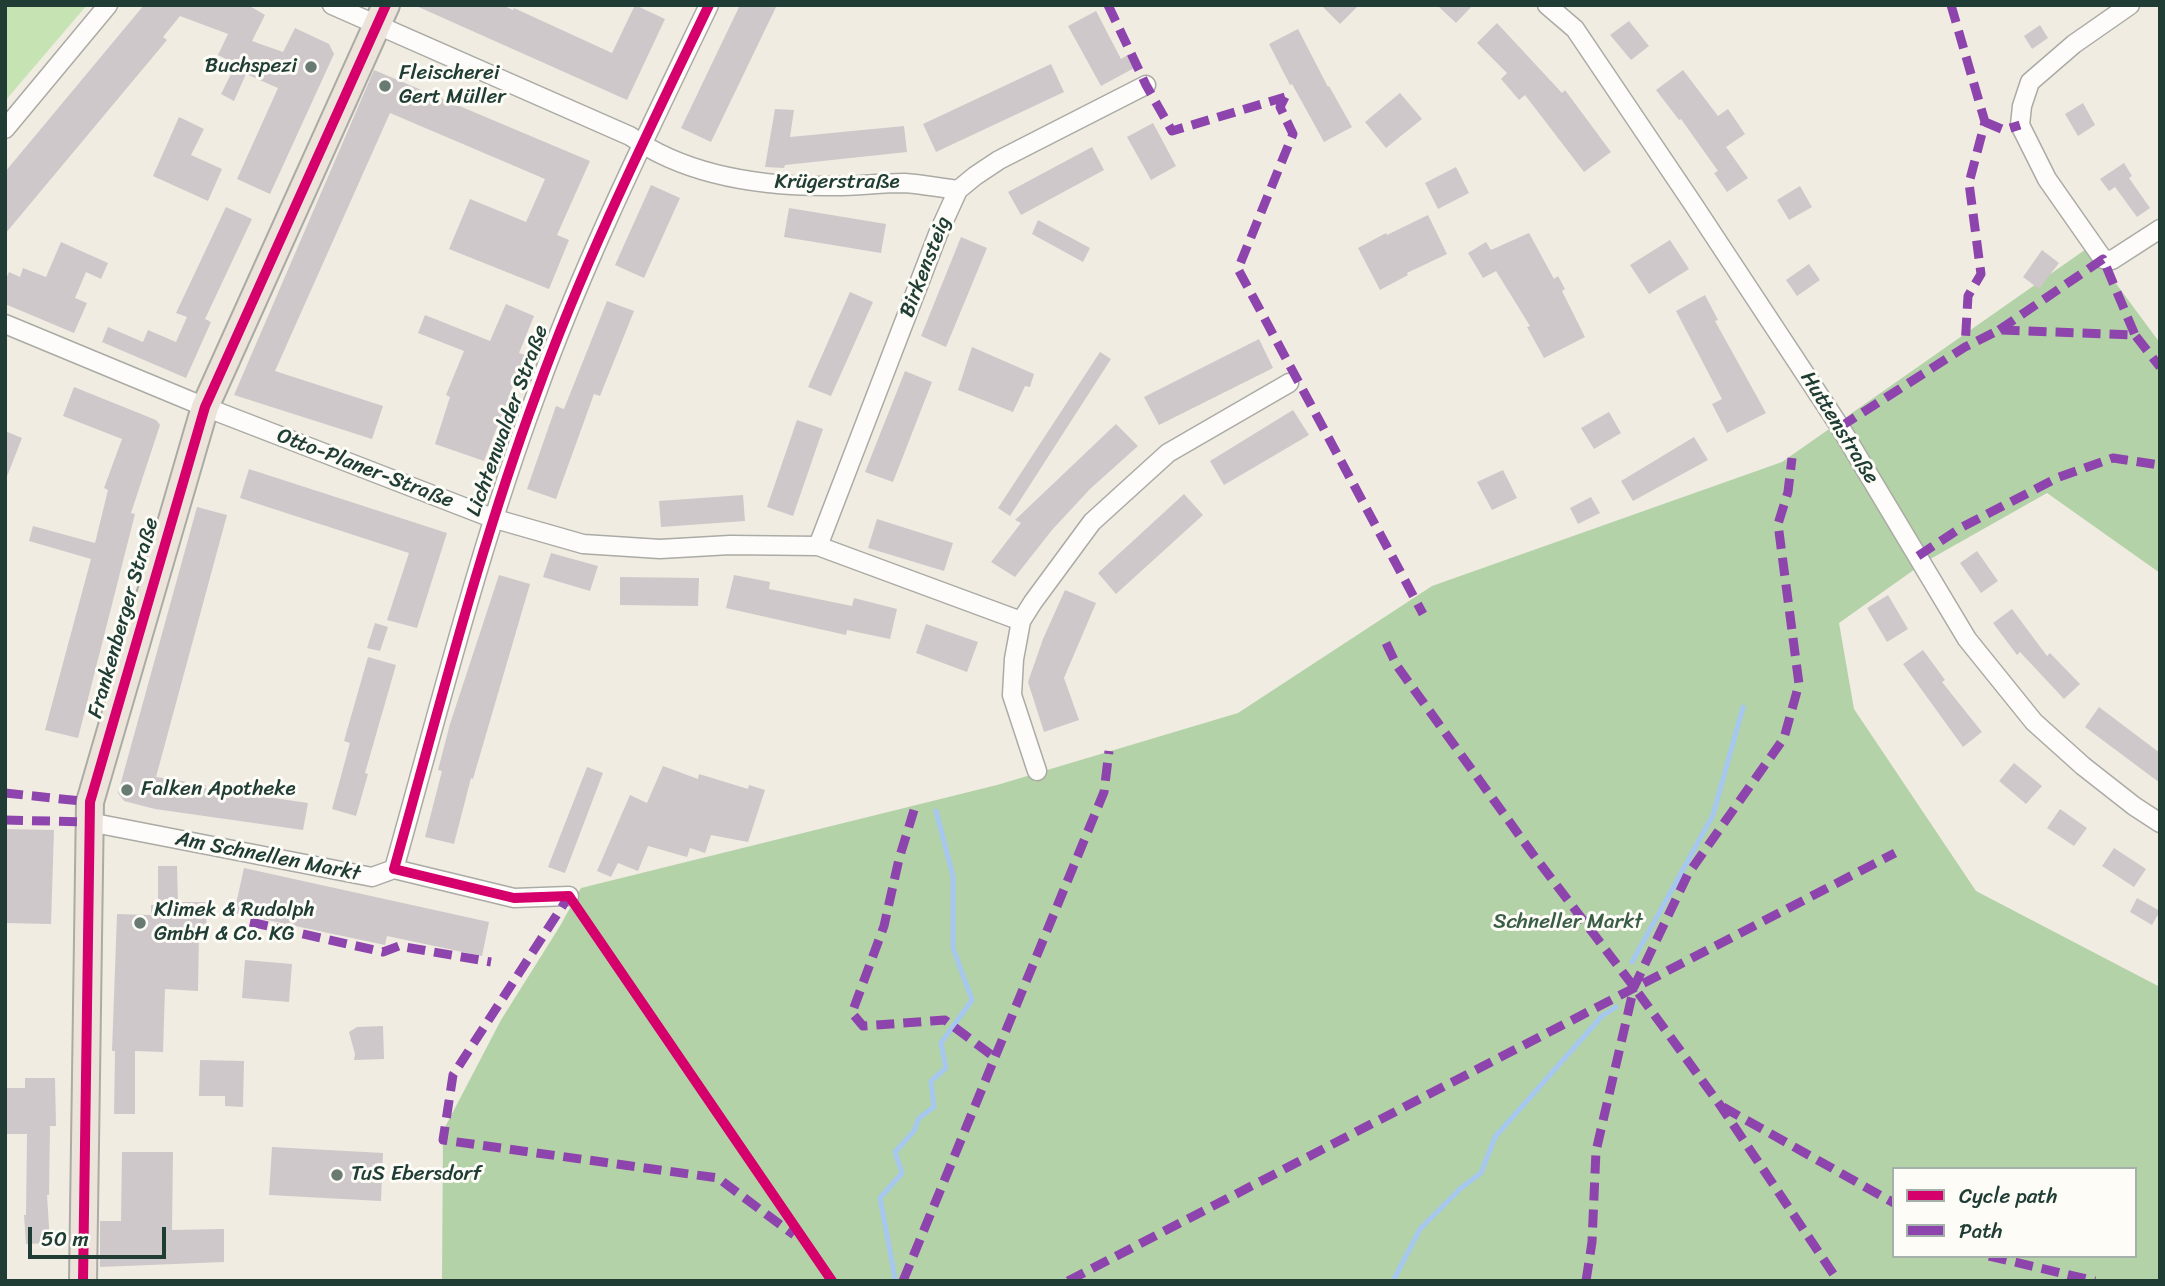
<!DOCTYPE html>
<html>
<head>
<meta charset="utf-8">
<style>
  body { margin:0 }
  #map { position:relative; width:2165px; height:1286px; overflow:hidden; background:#f0ece2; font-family:Sriracha,sans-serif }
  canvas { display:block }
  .frame { position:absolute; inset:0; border:7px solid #1f3d34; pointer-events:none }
  .legend { position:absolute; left:1892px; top:1167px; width:245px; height:91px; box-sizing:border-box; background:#fdfcf7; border:2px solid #a4b0a9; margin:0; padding:9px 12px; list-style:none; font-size:21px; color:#1f3d34 }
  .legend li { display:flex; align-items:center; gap:14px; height:35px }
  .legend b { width:35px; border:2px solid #a4b0a9 }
  .scale { position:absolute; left:28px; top:1227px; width:138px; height:32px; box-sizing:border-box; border:4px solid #1f3d34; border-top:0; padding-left:9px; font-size:21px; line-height:24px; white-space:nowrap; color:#1f3d34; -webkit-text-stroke:5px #fdfcf7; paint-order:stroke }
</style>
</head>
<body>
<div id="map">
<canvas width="2165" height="1286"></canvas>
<div class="frame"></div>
<ul class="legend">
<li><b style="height:9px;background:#d6006c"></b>Cycle path</li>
<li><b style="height:9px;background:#8e44ad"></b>Path</li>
</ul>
<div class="scale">50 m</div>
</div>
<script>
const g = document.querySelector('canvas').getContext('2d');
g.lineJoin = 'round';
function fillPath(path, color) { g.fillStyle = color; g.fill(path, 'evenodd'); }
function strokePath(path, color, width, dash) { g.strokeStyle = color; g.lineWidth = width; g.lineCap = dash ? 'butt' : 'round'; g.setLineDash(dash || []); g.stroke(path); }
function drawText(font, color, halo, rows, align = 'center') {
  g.font = font + ' Sriracha,sans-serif'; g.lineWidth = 6; g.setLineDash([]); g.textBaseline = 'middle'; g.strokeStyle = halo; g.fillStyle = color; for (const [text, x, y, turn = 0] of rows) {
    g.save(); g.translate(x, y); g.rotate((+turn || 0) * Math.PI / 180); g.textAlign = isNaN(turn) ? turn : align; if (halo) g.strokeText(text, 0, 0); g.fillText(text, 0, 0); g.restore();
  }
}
const green = new Path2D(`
  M5,5H87L5,101Z`);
const forest = new Path2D(`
  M2089,247L2160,343V573L2047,493L1925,562L1839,623L1854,709L1976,891L2160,987V1281H442L443,1131L501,1020L560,926L581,888L997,785L1238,713L1432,586L1782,462ZM1894,1169H2135V1256H1894Z`);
const stream = new Path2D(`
  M1632,962L1713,815L1743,707
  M893,1281L895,1278L880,1198L902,1173L895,1152L914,1131L919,1118L934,1107L931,1081L946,1068L941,1043L972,1000L953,948V876L936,811
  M1393,1281L1420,1229L1461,1188L1481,1173L1495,1137L1602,1016L1616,1007`);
const building = new Path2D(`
  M144,5H248L265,15L252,41L283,52L295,28L329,44L334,54L270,194L237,179L278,88L246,74L234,101L221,94L236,64L218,55L228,34L180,16L163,37L167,40L5,234V172Z
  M414,5H502L513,10L514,8L612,53L635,5L665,19L627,100Z
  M740,5H777L711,142L681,128Z
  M1321,5H1359L1340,24Z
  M1437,5H1473L1456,23Z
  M1096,11L1121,59L1129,54L1136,67L1101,86L1068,26Z
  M1629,21L1649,46L1631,60L1610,35Z
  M1497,23L1562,93L1565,90L1611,152L1584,172L1525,95L1519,100L1501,79L1507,73L1477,43Z
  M2040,25L2048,38L2032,49L2024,36Z
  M1298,29L1328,87L1329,86L1352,127L1324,142L1292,84L1290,85L1269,44Z
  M1051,64L1064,92L936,152L923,124Z
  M374,70L590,161L557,235L569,240L549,289L449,249L470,199L526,222L545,179L390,113L275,371L383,406L372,439L234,395Z
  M1683,70L1718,116L1728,109L1745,134L1726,147L1748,178L1727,192L1714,173L1718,171L1681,119L1679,120L1656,90Z
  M1400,93L1422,119L1386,148L1365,122Z
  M2083,103L2095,125L2078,136L2065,114Z
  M775,109L794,110L790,137L904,126L907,152L785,165L784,168L765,167Z
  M179,117L204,129L191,155L222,169L208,201L153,176Z
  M1153,123L1176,166L1151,180L1127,137Z
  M1092,147L1104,170L1021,215L1008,192Z
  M2124,163L2132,176L2129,178L2150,208L2137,217L2115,187L2109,191L2100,179Z
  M1456,167L1469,193L1438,209L1425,183Z
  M651,185L680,198L644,278L615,265Z
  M1800,186L1812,207L1789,220L1777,200Z
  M226,207L252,219L205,319L211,322L186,378L102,342L108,327L143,342L148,330L176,342L187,317L176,313Z
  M789,208L886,224L881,253L784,237Z
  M1428,215L1447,254L1407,273L1408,275L1380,290L1358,248L1386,233L1387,235Z
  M1038,220L1090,248L1083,262L1032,234Z
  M1529,233L1554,279L1558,276L1565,289L1562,291L1585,337L1544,358L1527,327L1530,326L1496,271L1483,278L1468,253L1486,242L1491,250Z
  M961,237L987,248L946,347L921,336Z
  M1670,240L1689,269L1649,294L1630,265Z
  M61,242L108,263L101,279L86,272L75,298L87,303L74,333L5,304V281L9,272L20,277L23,268L46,277Z
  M2042,250L2059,263L2039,289L2023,277Z
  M1809,264L1820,280L1797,296L1786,280Z
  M850,292L873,302L831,396L808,387Z
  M1705,295L1718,320L1715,321L1766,413L1727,433L1712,404L1722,399L1676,311Z
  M607,301L634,311L600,396L594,394L556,499L527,489L556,406L564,409Z
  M506,304L534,316L519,353L525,355L484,461L435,444L450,397L446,395L464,351L418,333L425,315L490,341Z
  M1259,339L1273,368L1159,425L1144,397Z
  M972,347L1034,374L1030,387L1025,386L1013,412L958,390Z
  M1100,352L1111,359L1010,516L998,508Z
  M905,371L932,382L893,482L865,472Z
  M74,387L156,420L160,425L131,513L135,514L78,738L45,730L91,559L29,541L33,526L95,543L108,490L104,488L122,439L63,416Z
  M1293,410L1309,435L1224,485L1210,461Z
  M1609,412L1621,433L1594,449L1581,428Z
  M797,420L823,429L793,516L767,507Z
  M1116,424L1138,446L1090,489L1052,530L1015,577L991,562L1021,523L1015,520Z
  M5,431L22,438L6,479H5Z
  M1694,437L1708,460L1633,501L1621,481Z
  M249,469L447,533L417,628L387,620L409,553L240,498Z
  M1503,470L1517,498L1492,510L1477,482Z
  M1184,494L1203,515L1116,594L1098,573Z
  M743,495L745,521L661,527L659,501Z
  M1591,497L1600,513L1578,524L1570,508Z
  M197,507L227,515L156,777L206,785L205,788L308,803L303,830L155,809L124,801L118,793Z
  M877,519L953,543L944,571L868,548Z
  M1977,551L1998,581L1981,593L1960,563Z
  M551,553L598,566L590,591L543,577Z
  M499,575L530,584L473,779L471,778L454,844L425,837L442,771L438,770L450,724Z
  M734,575L770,582L769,589L852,606L854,598L897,609L890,639L847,630L846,635L726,608Z
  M620,577L699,578L698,606L620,605Z
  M1065,590L1096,603L1064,678L1079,720L1044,732L1028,682L1043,639Z
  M1888,595L1908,629L1887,642L1867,608Z
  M2012,609L2047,656L2050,653L2080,684L2064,699L2020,652L2017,655L1993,623Z
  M375,623L388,627L380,651L367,648Z
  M926,624L978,642L967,672L916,653Z
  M1923,650L1945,680L1942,682L1982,732L1963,747L1903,664Z
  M368,657L396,665L365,773L368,774L356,816L332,809L350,743L344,741Z
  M2099,707L2160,753V783L2085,727Z
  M2014,763L2042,786L2026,804L1999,781Z
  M663,766L698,779L699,774L748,789L749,785L765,790L748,842L711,835L705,853L690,848L687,857L648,846L638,871L618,863L611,877L597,871L630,795L647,803Z
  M587,767L603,773L565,873L548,867Z
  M2060,809L2087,828L2074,846L2047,828Z
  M5,829L54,830L51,924L5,923Z
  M2114,848L2146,869L2134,887L2102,866Z
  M158,866H177L178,902H207L206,933H199L198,991L165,989L163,1052L135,1051V1114H114L115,1051H112L117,914L151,915V905H158Z
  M244,868L489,922L482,956L387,936L385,945L234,913Z
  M2137,898L2160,911L2152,925L2130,912Z
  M245,960L292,964L289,1002L242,998Z
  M383,1026L384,1059L354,1060L355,1054L349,1032L357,1027Z
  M200,1060L244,1061L243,1107L225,1106V1096H199Z
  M25,1078H55L56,1126H50L49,1195H47L50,1243L26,1244L24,1215H26L27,1134H5V1088H25Z
  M272,1147L383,1153L381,1201L269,1195Z
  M122,1152H173L172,1230L224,1229V1262L100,1267V1221H121Z`);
const minor = new Path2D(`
  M332,5L630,136C688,177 765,187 835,186C858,186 881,183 904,183C922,184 940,188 958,190
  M1547,5L1575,29L1693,204L1840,427L1967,639L2034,722L2083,766L2134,806L2160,823
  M2130,5L2074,44L2030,82L2022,106L2020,125L2047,179L2103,259L2112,260L2160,229
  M5,129L108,5
  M5,324L205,407L492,518L583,544L660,549L730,545L818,546L1021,621
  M818,546L938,234L958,190L975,176L999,160L1146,85
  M1037,771L1012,695L1014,659L1021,621L1033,602L1092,522L1168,453L1289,383
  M89,822L372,877L394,869L514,898L569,896
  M394,869C439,709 479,548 537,392C585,259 648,132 709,5`);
const primary = new Path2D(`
  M83,1281L90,802L205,407L386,5`);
const quiet = new Path2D(`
  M1108,5L1146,85L1172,131L1285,97
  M1951,5L1985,122L1969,183L1981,274L1968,296L1965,347
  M1285,97L1280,107L1293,134L1238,269L1423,614
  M1985,122L2004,130L2020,125
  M1999,330L2103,259L2135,335
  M1840,427L1965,347L1999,330L2135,335L2160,367
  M1918,556L1962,527L2059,477L2113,458L2160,465
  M1386,643L1397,666L1532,853L1634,987L1720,1105L1838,1281
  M5,793L90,802
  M914,810L899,859L884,926L852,1013L863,1026L945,1020L994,1057
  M5,820L89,822
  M571,900L569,896L453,1075L443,1140L718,1178L794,1235
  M250,922L383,952L399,946L491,962
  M1723,1107L1894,1203
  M1989,1256L2095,1281
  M903,1281L1104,792L1109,751
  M1068,1281L1895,853
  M1586,1281L1592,1242L1596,1151L1634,987L1688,874L1784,738L1799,684L1778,524L1788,492L1792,458`);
const cycleway = new Path2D(`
  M709,5C648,132 585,259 537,392C479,548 439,709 394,869L514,898L569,896L832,1281
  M83,1281L90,802L205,407L386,5`);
const markers = [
  [311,67,7,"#687a71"],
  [385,86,7,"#687a71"],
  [127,790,7,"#687a71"],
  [140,923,7,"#687a71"],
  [337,1175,7,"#687a71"]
];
const poiNames = [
  ["Buchspezi",297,67,"right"],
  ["Fleischerei",399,74],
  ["Gert Müller",399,98],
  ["Falken Apotheke",141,790],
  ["Klimek & Rudolph",154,911],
  ["GmbH & Co. KG",154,935],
  ["TuS Ebersdorf",351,1175]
];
const streetNames = [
  ["Krügerstraße",837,183],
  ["Birkensteig",926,267,-69],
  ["Lichtenwalder Straße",508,421,-70],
  ["Huttenstraße",1839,428,58],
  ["Otto-Planer-Straße",365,469,21],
  ["Frankenberger Straße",124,618,-74],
  ["Am Schnellen Markt",268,857,11]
];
const parkNames = [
  ["Schneller Markt",1568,923]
];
fillPath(green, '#c6e3b4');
fillPath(forest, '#b4d2a8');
strokePath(stream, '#a6c8ee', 5);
fillPath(building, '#cec8ca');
strokePath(minor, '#aaaba4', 21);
strokePath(primary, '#aaaba4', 30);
strokePath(minor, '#fdfcfb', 18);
strokePath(primary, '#ece4da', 26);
strokePath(quiet, '#8e44ad', 9, [18, 9]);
strokePath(cycleway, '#d6006c', 10);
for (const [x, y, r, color] of markers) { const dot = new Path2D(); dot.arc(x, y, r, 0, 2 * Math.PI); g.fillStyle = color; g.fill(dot); strokePath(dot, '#fdfcf7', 2.5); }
drawText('21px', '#1f3d34', '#fdfcf7', poiNames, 'left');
drawText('21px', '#1f3d34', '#fdfcf7', streetNames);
drawText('21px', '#3a5d46', '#fdfcf7', parkNames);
</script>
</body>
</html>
